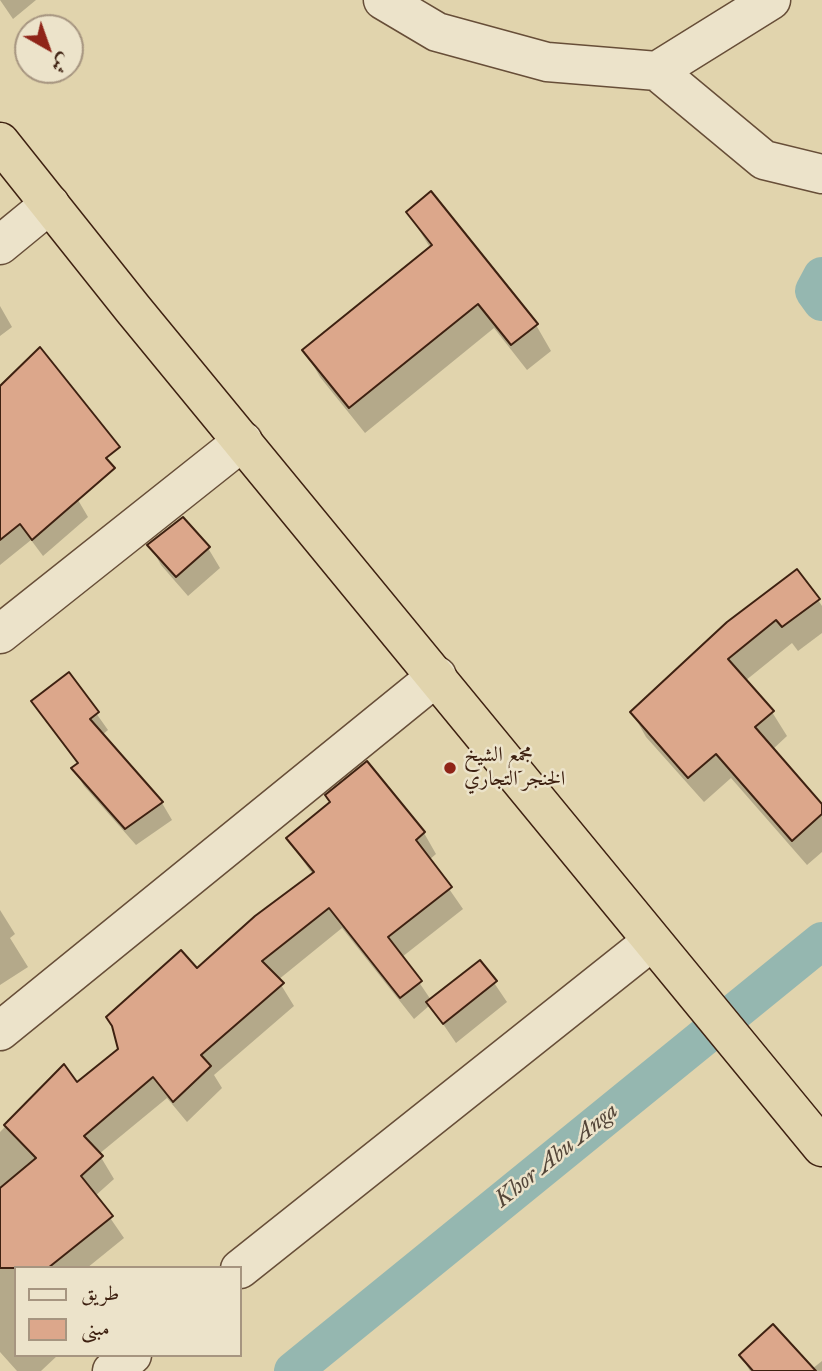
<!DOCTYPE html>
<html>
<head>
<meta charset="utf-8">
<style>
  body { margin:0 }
  #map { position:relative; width:822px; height:1371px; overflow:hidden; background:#e1d4ad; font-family:"IM FELL Great Primer",Amiri,serif }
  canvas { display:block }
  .legend { position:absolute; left:14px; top:1266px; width:228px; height:91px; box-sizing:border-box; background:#ece3ca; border:2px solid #a69580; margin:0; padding:9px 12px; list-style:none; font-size:21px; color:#3e2111 }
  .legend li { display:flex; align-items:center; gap:14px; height:35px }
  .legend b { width:35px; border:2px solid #a69580 }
  .north { position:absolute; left:14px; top:14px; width:70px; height:70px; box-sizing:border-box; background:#ece3ca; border:2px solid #a69580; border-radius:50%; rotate:140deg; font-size:19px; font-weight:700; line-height:28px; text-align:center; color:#3e2111 }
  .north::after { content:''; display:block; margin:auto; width:24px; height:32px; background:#8f2418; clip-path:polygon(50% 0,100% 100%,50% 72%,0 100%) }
</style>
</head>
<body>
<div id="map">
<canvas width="822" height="1371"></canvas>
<ul class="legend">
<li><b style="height:9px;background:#ece3ca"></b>طريق</li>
<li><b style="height:19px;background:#dca78b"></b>مبنى</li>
</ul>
<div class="north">ش</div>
</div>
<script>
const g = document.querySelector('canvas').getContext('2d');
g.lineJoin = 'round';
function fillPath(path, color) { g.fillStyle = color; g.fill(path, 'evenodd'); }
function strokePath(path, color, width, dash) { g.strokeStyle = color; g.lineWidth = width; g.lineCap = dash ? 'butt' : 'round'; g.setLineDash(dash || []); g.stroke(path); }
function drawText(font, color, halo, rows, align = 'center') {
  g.font = font + ' "IM FELL Great Primer",Amiri,serif'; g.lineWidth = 5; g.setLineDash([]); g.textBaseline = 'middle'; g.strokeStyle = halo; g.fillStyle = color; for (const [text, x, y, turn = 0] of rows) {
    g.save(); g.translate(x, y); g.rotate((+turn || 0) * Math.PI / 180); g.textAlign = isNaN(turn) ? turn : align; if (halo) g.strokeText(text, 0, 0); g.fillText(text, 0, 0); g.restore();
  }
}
const shadow = new Path2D(`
  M0,0H36L13,19Z
  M408,212L536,325L551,351L527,370L494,328L365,433L320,377L305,351L431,249Z
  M0,306L12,327L0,336Z
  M0,414L78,500L88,517L43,556L31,540L0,565Z
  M150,545L208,548L220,568L188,596L161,565Z
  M818,600L822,606V633L798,651L792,643L745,681L772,712L787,736L772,750L822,807V852L807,865L731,778L704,802L646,737L632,712L729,624Z
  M69,675L108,730L102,735L162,803L172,820L136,845L84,786L74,769L78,765L33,702Z
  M424,833L436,854L429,860L463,909L402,957L431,1000L480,962L507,1002L456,1043L430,1005L414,1019L342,928L278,980L294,1006L214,1075L222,1088L187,1122L167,1098L99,1154L114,1179L95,1196L124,1238L87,1268H16V1355H58L41,1371H17L0,1352V1132L64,1067L77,1085L120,1050L197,970L313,875L288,839Z
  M0,910L15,934L10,938L28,967L0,985Z
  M741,1356L812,1369L822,1361V1371H750Z`);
const canal = new Path2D(`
  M822,276L814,291L822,302
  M293,1371L822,941`);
const building = new Path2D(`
  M431,191L538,324L511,345L478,304L349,408L302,350L432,245L406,212Z
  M40,347L120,447L106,458L115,468L32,540L20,524L0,540V386Z
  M183,517L210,547L176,577L147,545Z
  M797,569L820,599L782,627L776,620L728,659L774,711L755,727L822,804V814L792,841L716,754L688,778L630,712L727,622Z
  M69,672L99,712L90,719L163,802L125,829L71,768L78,763L31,701Z
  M367,761L425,832L416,840L452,887L388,937L422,981L400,998L329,908L262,961L284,983L201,1055L211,1066L173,1102L153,1077L84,1136L103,1156L81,1176L113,1216L48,1268H0V1188L36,1158L4,1125L64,1064L77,1082L118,1049L112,1026L106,1017L181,950L197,968L255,916L314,872L286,838L330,802L325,795Z
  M480,960L497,981L443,1024L426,1002Z
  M773,1324L816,1371H753L739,1355Z`);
const street = new Path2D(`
  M383,0L437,32L547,62L657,71L771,0
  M657,71L764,160L822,174
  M0,245L50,204
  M0,634L243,441
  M0,1031L437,676
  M240,1269L651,942
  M112,1371L132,1355`);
const highway = new Path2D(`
  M0,142L133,309L822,1147`);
const markers = [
  [450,768,7,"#8f2418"]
];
const poiNames = [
  ["مجمع الشيخ",464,756],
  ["الخنجر التجاري",464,780]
];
const waterNames = [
  ["Khor Abu Anga",557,1156,-39]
];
fillPath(shadow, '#0003');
strokePath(canal, '#95b7b0', 38);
fillPath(building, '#dca78b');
strokePath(building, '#3e2111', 2);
strokePath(street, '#674e38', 41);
strokePath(highway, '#3e2111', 41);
strokePath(street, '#ece3ca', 38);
strokePath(highway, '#e1d4ad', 38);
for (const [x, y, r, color] of markers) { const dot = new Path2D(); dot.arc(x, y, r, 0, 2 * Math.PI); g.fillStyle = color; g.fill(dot); strokePath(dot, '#ece3ca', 2.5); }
drawText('21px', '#3e2111', '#ece3ca', poiNames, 'left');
drawText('italic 23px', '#544639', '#ece3ca', waterNames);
</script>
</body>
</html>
